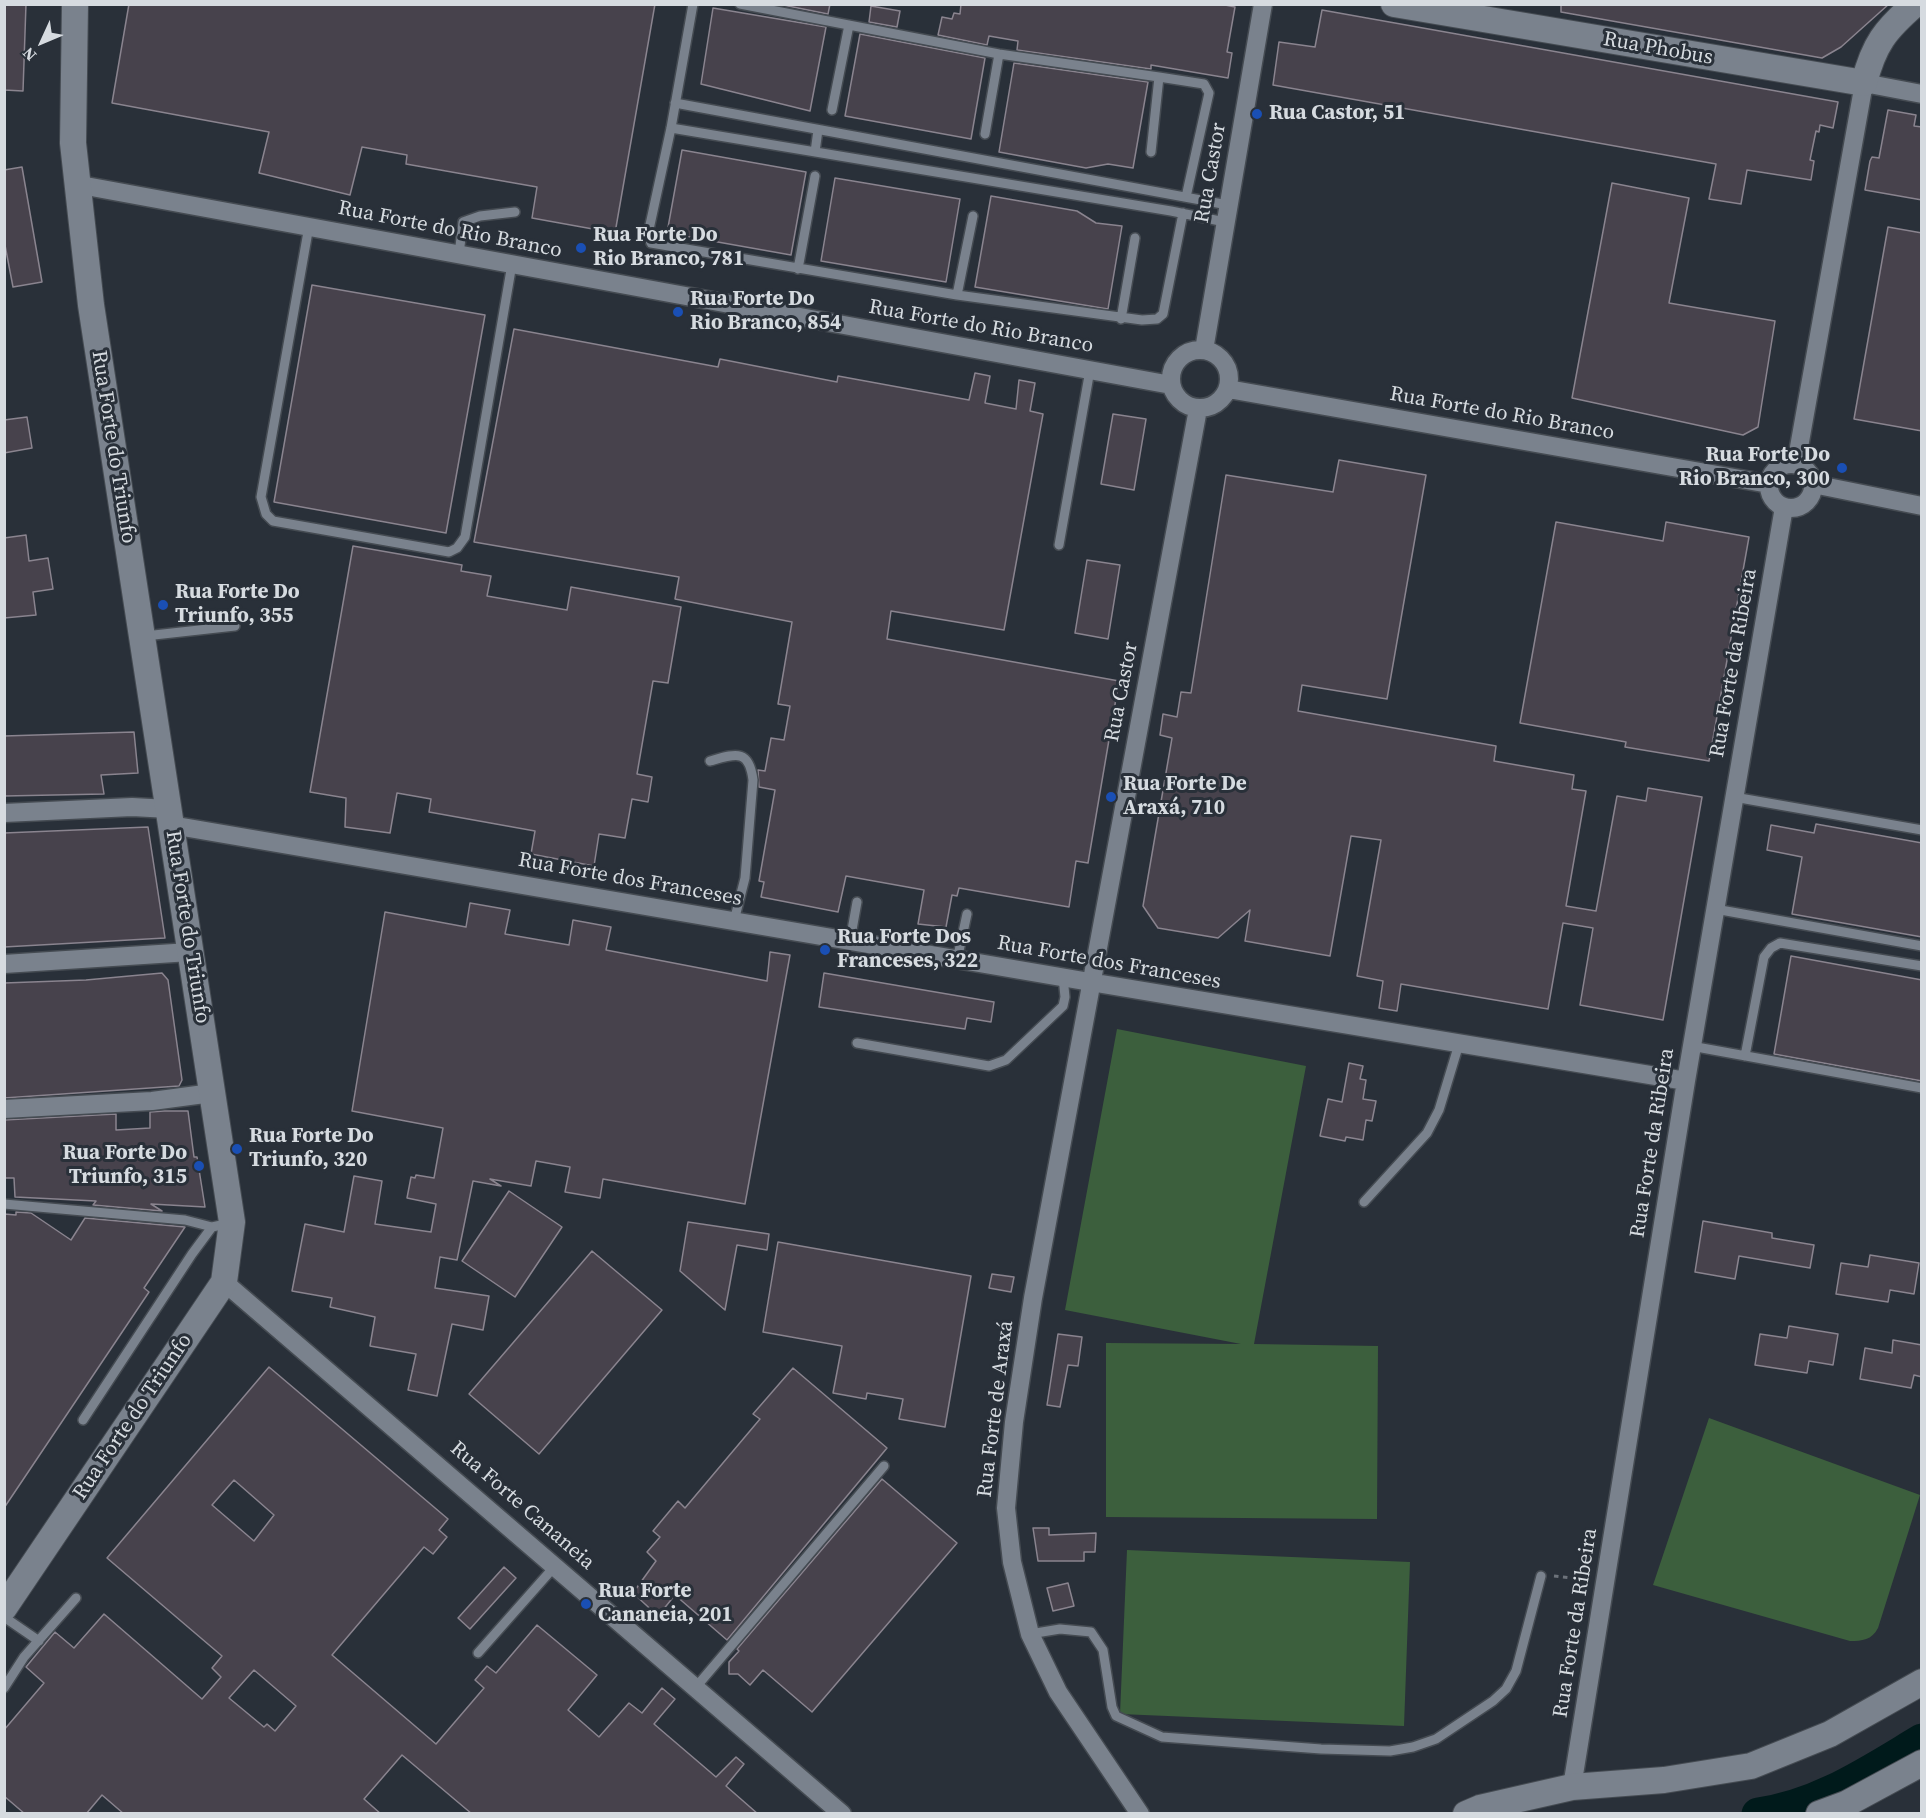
<!DOCTYPE html>
<html>
<head>
<meta charset="utf-8">
<style>
  body { margin:0 }
  #map { position:relative; width:1926px; height:1818px; overflow:hidden; background:#293039; font-family:"Source Serif 4",serif }
  canvas { display:block }
  .frame { position:absolute; inset:0; border:6px solid #d6dbe0; pointer-events:none }
  .north { position:absolute; left:12px; top:12px; width:60px; height:60px; -webkit-text-stroke:4px #293039; paint-order:stroke; rotate:226deg; font-size:16px; font-weight:700; line-height:24px; text-align:center; color:#d6dbe0 }
  .north::after { content:''; display:block; margin:auto; width:21px; height:27px; background:#d6dbe0; clip-path:polygon(50% 0,100% 100%,50% 72%,0 100%) }
</style>
</head>
<body>
<div id="map">
<canvas width="1926" height="1818"></canvas>
<div class="frame"></div>
<div class="north">N</div>
</div>
<script>
const g = document.querySelector('canvas').getContext('2d');
g.lineJoin = 'round';
function fillPath(path, color) { g.fillStyle = color; g.fill(path, 'evenodd'); }
function strokePath(path, color, width, dash) { g.strokeStyle = color; g.lineWidth = width; g.lineCap = dash ? 'butt' : 'round'; g.setLineDash(dash || []); g.stroke(path); }
function drawText(font, color, halo, rows, align = 'center') {
  g.font = font + ' "Source Serif 4",serif'; g.lineWidth = 6; g.setLineDash([]); g.textBaseline = 'middle'; g.strokeStyle = halo; g.fillStyle = color; for (const [text, x, y, turn = 0] of rows) {
    g.save(); g.translate(x, y); g.rotate((+turn || 0) * Math.PI / 180); g.textAlign = isNaN(turn) ? turn : align; if (halo) g.strokeText(text, 0, 0); g.fillText(text, 0, 0); g.restore();
  }
}
const green = new Path2D(`
  M1117,1029L1306,1066L1254,1344L1378,1346L1377,1519L1106,1517V1343L1241,1344L1065,1310Z
  M1709,1418L1920,1495L1878,1628C1872,1640 1862,1641 1850,1641L1653,1585Z
  M1127,1550L1410,1562L1404,1726L1120,1714Z`);
const river = new Path2D(`
  M1758,1814C1819,1806 1870,1771 1922,1740`);
const building = new Path2D(`
  M4,4H26L23,91L4,90Z
  M129,4H655L615,233L532,218L537,187L406,164L407,155L362,147L350,195L259,173L269,132L112,103Z
  M778,4H830L828,14Z
  M961,4H1220L1235,7L1227,52L1232,53L1228,78L1151,65V69L1017,50L1018,41L989,36L987,45L938,35L942,17L952,19L954,13L960,14Z
  M1561,4H1889L1841,47L1822,58L1561,12Z
  M871,6L900,11L897,27L869,22Z
  M713,8L826,27L810,111L701,84Z
  M1322,10L1838,102L1833,128L1820,125L1819,132L1816,131L1810,160L1814,161L1811,180L1747,170L1741,204L1709,199L1716,164L1273,85L1279,42L1315,47Z
  M860,34L985,58L971,139L845,116Z
  M1014,63L1148,82L1133,168L1108,164L1086,168L999,152Z
  M1888,110L1916,115L1914,126L1922,127V200L1865,190L1870,161L1872,157L1879,158Z
  M682,150L806,172L791,255L667,233Z
  M22,167L42,282L13,287L4,240V170Z
  M835,178L960,199L946,282L821,261Z
  M1612,183L1689,198L1669,303L1775,321L1758,427L1743,435L1572,398Z
  M991,196L1077,211L1096,223L1122,226L1108,309L975,287Z
  M1888,227L1922,233V431L1854,419Z
  M312,285L485,315L446,533L274,502Z
  M514,329L718,367L720,359L837,382L838,376L969,400L975,373L990,376L985,403L1016,409L1019,380L1035,383L1030,411L1043,414L1004,630L891,611L887,639L1119,681L1088,863L1076,861L1069,907L959,888L957,896L952,895L946,927L918,924L924,890L846,876L838,912L761,897L764,882L759,881L775,790L759,787L758,770L765,771L771,738L784,740L790,706L778,704L792,622L675,599L679,577L474,542Z
  M1113,414L1146,419L1134,490L1101,484Z
  M27,417L32,448L4,453V420Z
  M1339,460L1426,475L1387,699L1302,685L1298,711L1496,746L1494,761L1574,775L1572,789L1586,791L1566,906L1596,911L1617,796L1646,801L1648,788L1702,797L1663,1020L1580,1005L1593,928L1563,923L1548,1009L1401,984L1397,1011L1379,1008L1383,981L1357,976L1381,840L1351,836L1330,956L1245,941L1250,910L1218,938L1158,928L1143,906L1172,738L1160,735L1163,714L1177,717L1181,692L1191,693L1226,475L1333,492Z
  M1556,522L1663,541L1666,522L1749,537L1709,761L1625,747L1626,742L1520,723Z
  M26,535L29,561L48,558L53,589L33,592L36,615L4,618V538Z
  M353,546L462,565L461,571L491,576L487,596L567,610L571,587L681,607L668,683L653,681L637,774L652,777L648,802L632,799L625,838L599,834L594,866L531,854L535,831L429,812L431,799L397,793L390,833L345,827L346,798L310,792Z
  M1087,560L1120,565L1108,639L1075,633Z
  M134,732L138,773L101,775L104,794L4,796V736Z
  M1816,824L1922,843V937L1792,914L1802,857L1767,850L1771,825L1814,833Z
  M148,827L165,938L4,947V833Z
  M470,903L510,910L505,934L569,945L573,920L611,927L606,950L767,981L770,952L790,955L745,1204L603,1179L600,1198L565,1192L570,1167L536,1161L531,1186L490,1179L501,1186L473,1181L457,1260L440,1257L435,1288L489,1296L483,1330L452,1324L437,1396L408,1390L416,1354L370,1346L375,1317L330,1307L332,1298L292,1291L305,1224L344,1232L354,1176L382,1181L375,1224L431,1232L436,1204L407,1198L411,1177L415,1178L416,1175L434,1178L443,1128L352,1111L385,912L466,927Z
  M1791,956L1922,980V1081L1774,1054Z
  M162,973L168,980L182,1080L179,1086L4,1098V983L86,980Z
  M824,973L994,1002L991,1022L967,1018L965,1029L819,1007Z
  M1349,1063L1363,1066L1360,1079L1366,1080L1363,1099L1376,1101L1372,1121L1366,1120L1363,1140L1346,1137L1345,1141L1320,1136L1328,1099L1342,1102Z
  M164,1111H188L194,1157H197L205,1207L151,1204L162,1211L93,1205L96,1201L15,1197L14,1178H4V1120L116,1114V1130L150,1128V1112Z
  M509,1191L562,1227L515,1297L462,1261Z
  M16,1212L31,1213L71,1240L85,1218L185,1227L144,1288L149,1292L4,1508V1214L16,1215Z
  M1703,1221L1772,1233V1238L1814,1245L1810,1268L1739,1256L1735,1279L1695,1272Z
  M688,1222L769,1234L767,1250L737,1245L725,1310L680,1271Z
  M778,1242L971,1276L945,1427L899,1419L903,1399L867,1393L866,1399L833,1393L842,1346L763,1332Z
  M592,1251L662,1310L539,1454L469,1394Z
  M1870,1255L1919,1263L1914,1294L1890,1290L1888,1302L1836,1294L1841,1263L1868,1267Z
  M992,1274L1014,1277L1011,1292L989,1288Z
  M1789,1326L1838,1334L1833,1365L1809,1361L1807,1373L1755,1365L1760,1334L1787,1338Z
  M1058,1334L1082,1337L1078,1366L1068,1365L1060,1407L1047,1405Z
  M1893,1340L1922,1345V1377L1914,1375L1911,1388L1860,1379L1865,1348L1892,1353Z
  M269,1367L448,1519L439,1530L447,1537L433,1554L424,1547L332,1655L436,1744L484,1688L475,1680L487,1666L496,1673L537,1625L597,1675L568,1710L599,1737L629,1703L642,1713L662,1688L675,1699L654,1724L716,1777L736,1757L744,1764L726,1786L758,1814H472L402,1755L364,1799L381,1814H124L102,1795L86,1814H25L4,1796V1730L44,1683L26,1667L55,1632L74,1648L104,1614L202,1699L221,1677L212,1668L222,1656L107,1558ZM234,1480L274,1515L254,1541L212,1505ZM254,1670L296,1706L275,1731L267,1724L264,1727L229,1698Z
  M793,1368L887,1448L727,1640L675,1595L658,1616L633,1593L656,1561L647,1552L660,1537L653,1531L678,1501L685,1508L760,1419L753,1414Z
  M882,1479L957,1543L812,1712L763,1670L750,1685L738,1674H729V1662L739,1651L737,1649Z
  M1033,1528H1049V1535L1096,1533L1095,1552H1084V1561H1038Z
  M504,1567L516,1578L470,1629L458,1618Z
  M1068,1583L1074,1606L1053,1611L1047,1588Z`);
const path = new Path2D(`
  M1554,1576L1589,1580`);
const lane = new Path2D(`
  M693,4L671,128L648,234L651,243L957,295L1142,320L1157,319L1163,314L1183,213
  M740,4L999,54L1159,77L1151,152
  M1159,77L1204,84L1209,93L1186,197
  M675,103L1228,205
  M832,110L849,25
  M671,128L1171,211L1225,222
  M985,134L999,54
  M815,152L818,130
  M309,226L261,497L266,514L273,521L449,552L457,548L465,537L512,264
  M459,254L463,222L480,216L515,212
  M798,269L815,176
  M957,295L973,216
  M1121,319L1135,238
  M1059,545L1090,370
  M145,636L235,626
  M710,761C735,754 749,748 753,780L745,878L734,921
  M1734,797L1922,830
  M1715,909L1922,946
  M850,941L857,902
  M957,960L967,914
  M857,1043L989,1066L1006,1060L1063,1006L1065,997L1063,977
  M1691,1046L1922,1088
  M1745,1056L1764,957L1771,948L1780,943L1922,966
  M1364,1202L1427,1133L1439,1110L1459,1044
  M4,1204L185,1220L212,1227
  M83,1420L192,1254L212,1227L230,1223
  M4,1617L39,1641
  M1030,1634L1060,1629L1091,1632L1103,1650L1112,1707L1116,1716L1162,1737L1321,1749L1390,1751L1413,1747L1436,1739L1493,1701L1506,1689L1516,1671L1541,1576
  M478,1653L555,1566
  M696,1687L884,1466
  M4,1688L24,1657L76,1598`);
const street = new Path2D(`
  M75,184L1171,385
  M1171 379a29 29 0 1 1 58 0a29 29 0 1 1-58 0Z
  M1204,350L1263,4
  M1228,389L1769,484
  M1796,464L1864,83L1922,94
  M1769 486a22 22 0 1 1 44 0a22 22 0 1 1-44 0Z
  M1813,484L1922,506
  M4,813L132,807L169,809
  M171,825L1090,982L1686,1081
  M4,964L190,952
  M4,1109L152,1101L212,1093
  M224,1282L842,1814
  M1572,1787L1686,1081L1784,507
  M1140,1814L1058,1692L1030,1634L1012,1562L1006,1508L1014,1422L1033,1298L1198,409`);
const secondary = new Path2D(`
  M1394,4L1864,83C1874,44 1885,30 1915,4
  M4,1608L224,1282L232,1222L91,305L73,143L75,4
  M1466,1814L1480,1808L1572,1787L1664,1780L1751,1766L1830,1734L1922,1682
  M1819,1814L1846,1804L1922,1763`);
const markers = [
  [1257,114,6,"#1a4fb4"],
  [581,248,6,"#1a4fb4"],
  [678,312,6,"#1a4fb4"],
  [1842,468,6,"#1a4fb4"],
  [163,605,6,"#1a4fb4"],
  [1111,797,6,"#1a4fb4"],
  [825,950,6,"#1a4fb4"],
  [237,1149,6,"#1a4fb4"],
  [199,1166,6,"#1a4fb4"],
  [586,1604,6,"#1a4fb4"]
];
const streetNames = [
  ["Rua Phobus",1658,49,10],
  ["Rua Castor",1211,173,-80],
  ["Rua Forte do Rio Branco",450,230,11],
  ["Rua Forte do Rio Branco",981,327,10],
  ["Rua Forte do Rio Branco",1502,414,10],
  ["Rua Forte do Triunfo",113,447,81],
  ["Rua Forte da Ribeira",1734,663,-80],
  ["Rua Castor",1122,692,-79],
  ["Rua Forte dos Franceses",630,880,10],
  ["Rua Forte do Triunfo",187,927,81],
  ["Rua Forte dos Franceses",1109,963,10],
  ["Rua Forte da Ribeira",1653,1143,-81],
  ["Rua Forte de Araxá",996,1409,-83],
  ["Rua Forte do Triunfo",133,1417,-56],
  ["Rua Forte Cananeia",522,1506,41],
  ["Rua Forte da Ribeira",1576,1623,-81]
];
const poiNames = [
  ["Rua Castor, 51",1269,114],
  ["Rua Forte Do",593,236],
  ["Rio Branco, 781",593,260],
  ["Rua Forte Do",690,300],
  ["Rio Branco, 854",690,324],
  ["Rua Forte Do",1830,456,"right"],
  ["Rio Branco, 300",1830,480,"right"],
  ["Rua Forte Do",175,593],
  ["Triunfo, 355",175,617],
  ["Rua Forte De",1123,785],
  ["Araxá, 710",1123,809],
  ["Rua Forte Dos",837,938],
  ["Franceses, 322",837,962],
  ["Rua Forte Do",249,1137],
  ["Triunfo, 320",249,1161],
  ["Rua Forte Do",187,1154,"right"],
  ["Triunfo, 315",187,1178,"right"],
  ["Rua Forte",598,1592],
  ["Cananeia, 201",598,1616]
];
fillPath(green, '#3c5f3d');
strokePath(river, '#001a1b', 33);
fillPath(building, '#47424c');
strokePath(building, '#8a848f', 1.5);
strokePath(lane, '#454b52', 12);
strokePath(street, '#454b52', 21);
strokePath(secondary, '#454b52', 28);
strokePath(path, '#6c727a', 3, [4.5, 4.5]);
strokePath(lane, '#7a828d', 9);
strokePath(street, '#7a828d', 18);
strokePath(secondary, '#7a828d', 26);
for (const [x, y, r, color] of markers) { const dot = new Path2D(); dot.arc(x, y, r, 0, 2 * Math.PI); g.fillStyle = color; g.fill(dot); strokePath(dot, '#293039', 2); }
drawText('21px', '#d6dbe0', '#293039', streetNames);
drawText('bold 21px', '#d6dbe0', '#293039', poiNames, 'left');
</script>
</body>
</html>
